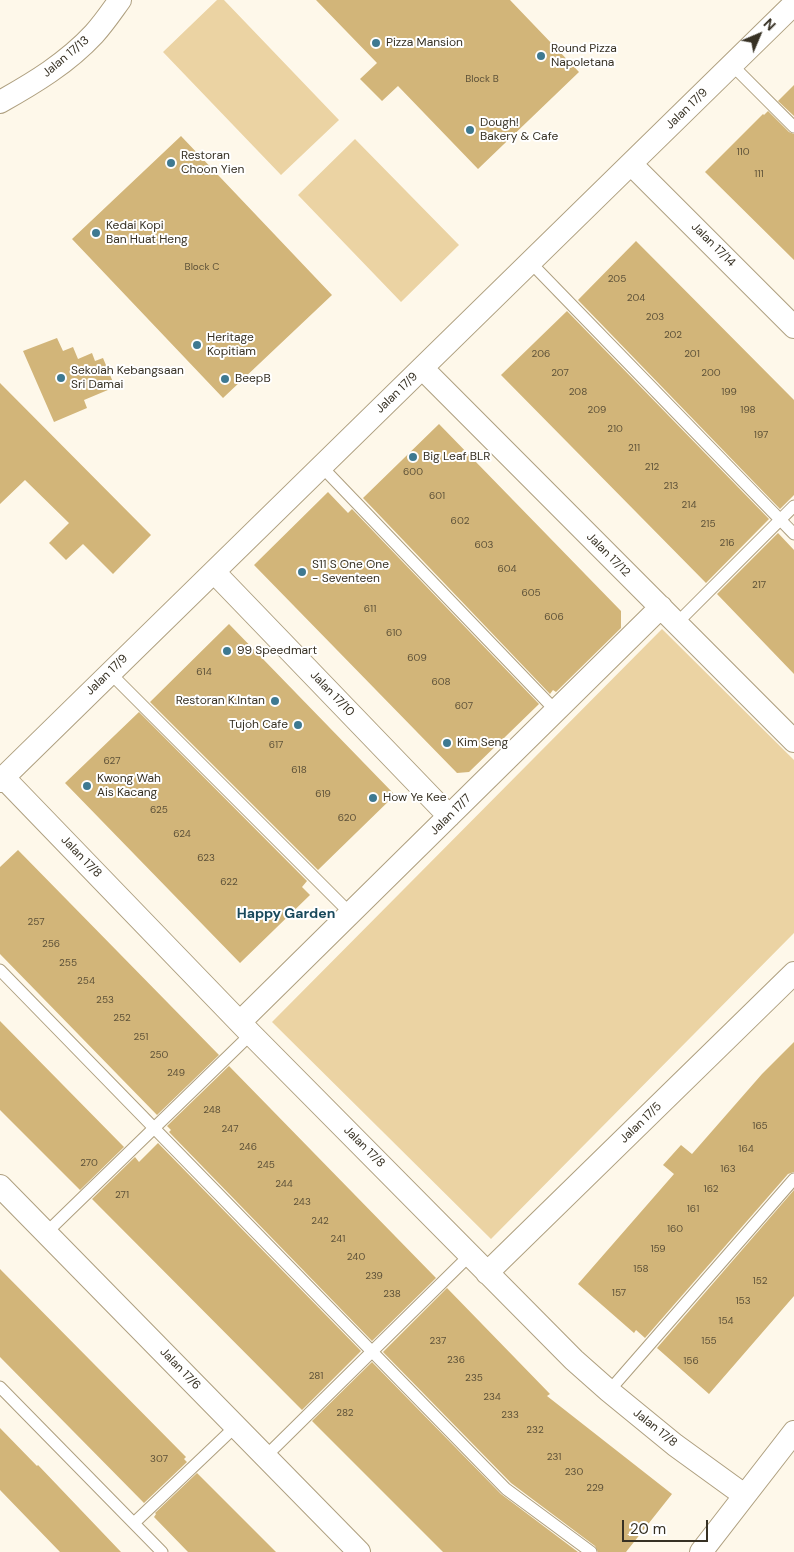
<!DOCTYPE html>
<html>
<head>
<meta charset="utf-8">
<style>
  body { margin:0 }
  #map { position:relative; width:794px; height:1552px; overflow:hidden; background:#fef8ea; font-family:"DM Sans",sans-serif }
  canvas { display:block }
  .north { position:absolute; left:734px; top:10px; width:50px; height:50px; -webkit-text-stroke:4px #fff; paint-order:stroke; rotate:45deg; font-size:14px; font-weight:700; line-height:20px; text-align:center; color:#373124 }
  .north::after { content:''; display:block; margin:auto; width:18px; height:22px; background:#373124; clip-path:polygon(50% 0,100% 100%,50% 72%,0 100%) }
  .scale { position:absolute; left:622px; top:1520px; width:86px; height:22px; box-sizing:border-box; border:2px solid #373124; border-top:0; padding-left:6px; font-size:15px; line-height:18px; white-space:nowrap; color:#373124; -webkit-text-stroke:4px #fff; paint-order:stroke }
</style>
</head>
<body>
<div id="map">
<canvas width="794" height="1552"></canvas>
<div class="north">N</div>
<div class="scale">20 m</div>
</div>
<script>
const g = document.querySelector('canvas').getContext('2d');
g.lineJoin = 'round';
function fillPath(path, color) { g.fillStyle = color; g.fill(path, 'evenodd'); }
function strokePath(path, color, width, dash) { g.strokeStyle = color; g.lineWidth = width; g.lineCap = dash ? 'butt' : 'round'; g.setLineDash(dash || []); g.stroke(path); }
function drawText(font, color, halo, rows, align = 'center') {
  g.font = font + ' "DM Sans",sans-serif'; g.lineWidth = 4; g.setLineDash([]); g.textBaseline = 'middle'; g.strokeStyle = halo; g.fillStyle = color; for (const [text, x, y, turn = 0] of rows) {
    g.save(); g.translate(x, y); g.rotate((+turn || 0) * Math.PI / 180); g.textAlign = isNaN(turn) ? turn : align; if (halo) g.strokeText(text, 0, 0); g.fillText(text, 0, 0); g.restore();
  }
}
const green = new Path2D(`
  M217,0H224L339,120L281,175L163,52Z
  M355,139L459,245L401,302L298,195Z
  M662,629L794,760V933L491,1239L272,1022Z`);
const building = new Path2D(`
  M316,0H510L579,72L478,169L398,86L382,101L360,79L377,63Z
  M794,85V116L778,101Z
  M768,111L789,132L794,134V260L705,172L763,114L764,115Z
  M181,136L332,295L223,398L72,239Z
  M636,241L794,400V495L780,509L578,300Z
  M567,311L769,519L706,583L501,375Z
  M57,338L63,351L73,347L78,359L92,353L95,361L103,358L115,387L84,400L87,408L54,422L23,351Z
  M0,383L151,535L113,574L83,544L66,560L49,543L69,523L25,480L0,504Z
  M439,424L621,611V628L556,692L553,690L550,694L363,498Z
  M328,492L348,513L352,509L539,704L469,772L457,773L254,565Z
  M778,533L794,550V674L717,594Z
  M229,624L395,795L318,870L150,702Z
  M139,712L307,881L302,887L310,895L240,963L65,783Z
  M18,850L219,1055L157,1115L0,954V867Z
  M0,1021L124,1147L80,1190L0,1110Z
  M794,1042V1172L788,1174L645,1338L636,1330L634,1333L578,1284L674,1174L663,1165L681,1145L692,1154L762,1074Z
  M229,1066L436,1278L372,1341L169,1132L171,1130L167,1126Z
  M158,1143L361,1351L302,1410L92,1199L135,1157L139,1162Z
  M794,1190V1296L709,1394L657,1348Z
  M0,1269L186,1457L184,1459L187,1462L144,1503L0,1357Z
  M447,1288L550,1394L547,1396L672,1494L626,1552H598L595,1546L511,1483L383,1352Z
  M372,1362L501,1494L578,1552H443L312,1421Z
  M0,1428L37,1466L38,1465L121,1552H60L0,1490Z
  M197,1473L276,1552H188L154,1517L156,1514L155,1513Z`);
const lane = new Path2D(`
  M732,65L794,127
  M530,262L794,534
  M322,467L556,711
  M677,623L794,506
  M110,673L350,913
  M0,970L506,1489L591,1552
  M46,1233L251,1034
  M0,1387L162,1552
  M609,1391L794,1179
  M266,1456L470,1255
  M134,1523L236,1426`);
const street = new Path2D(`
  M0,102C34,83 67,63 94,34C104,23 112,11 120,0
  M631,164L794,327
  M422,368L794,741
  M214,572L449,816
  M3,777L251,1034L574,1360L609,1391L675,1445L744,1495
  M0,781L794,4
  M240,1022L661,607
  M0,1186L359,1552
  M487,1273L794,973
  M701,1552L794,1432`);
const markers = [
  [376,43,5,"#3e7991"],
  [541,56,5,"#3e7991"],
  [470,130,5,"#3e7991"],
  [171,163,5,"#3e7991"],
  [96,233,5,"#3e7991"],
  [197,345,5,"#3e7991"],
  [61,378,5,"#3e7991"],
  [225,379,5,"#3e7991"],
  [413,457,5,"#3e7991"],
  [302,572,5,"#3e7991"],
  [227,651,5,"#3e7991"],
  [275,701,5,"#3e7991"],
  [298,725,5,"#3e7991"],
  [447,743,5,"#3e7991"],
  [87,786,5,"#3e7991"],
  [373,798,5,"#3e7991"]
];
const numberNames = [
  ["Block B",482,79],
  ["110",743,152],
  ["111",759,174],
  ["Block C",202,267],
  ["205",617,279],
  ["204",636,298],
  ["203",655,317],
  ["202",673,335],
  ["206",541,354],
  ["201",692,354],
  ["207",560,373],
  ["200",711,373],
  ["208",578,392],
  ["199",729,392],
  ["209",597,410],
  ["198",748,410],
  ["210",615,429],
  ["197",761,435],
  ["211",634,448],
  ["212",652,467],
  ["600",413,472],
  ["213",671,486],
  ["601",437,496],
  ["214",689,505],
  ["602",460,521],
  ["215",708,524],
  ["216",727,543],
  ["603",484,545],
  ["604",507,569],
  ["217",759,585],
  ["605",531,593],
  ["611",370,609],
  ["606",554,617],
  ["610",394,633],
  ["609",417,658],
  ["614",204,672],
  ["608",441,682],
  ["607",464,706],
  ["617",276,745],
  ["627",112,761],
  ["618",299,770],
  ["619",323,794],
  ["625",159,810],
  ["620",347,818],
  ["624",182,834],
  ["623",206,858],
  ["622",229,882],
  ["257",36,922],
  ["256",51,944],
  ["255",68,963],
  ["254",86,981],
  ["253",105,1000],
  ["252",122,1018],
  ["251",141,1037],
  ["250",159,1055],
  ["249",176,1073],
  ["248",212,1110],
  ["165",760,1126],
  ["247",230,1129],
  ["246",248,1147],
  ["164",746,1149],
  ["270",89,1163],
  ["245",266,1165],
  ["163",728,1169],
  ["244",284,1184],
  ["162",711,1189],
  ["271",122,1195],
  ["243",302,1202],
  ["161",693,1209],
  ["242",320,1221],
  ["160",675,1229],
  ["241",338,1239],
  ["159",658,1249],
  ["240",356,1257],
  ["158",641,1269],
  ["239",374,1276],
  ["152",760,1281],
  ["157",619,1293],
  ["238",392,1294],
  ["153",743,1301],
  ["154",726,1321],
  ["237",438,1341],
  ["155",709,1341],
  ["236",456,1360],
  ["156",691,1361],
  ["281",316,1376],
  ["235",474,1378],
  ["234",492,1397],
  ["282",345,1413],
  ["233",510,1415],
  ["232",535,1430],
  ["231",554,1457],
  ["307",159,1459],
  ["230",574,1472],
  ["229",595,1488]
];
const poiNames = [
  ["Pizza Mansion",386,43],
  ["Round Pizza",551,49],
  ["Napoletana",551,63],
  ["Dough!",480,123],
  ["Bakery & Cafe",480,137],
  ["Restoran",181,156],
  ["Choon Yien",181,170],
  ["Kedai Kopi",106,226],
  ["Ban Huat Heng",106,240],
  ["Heritage",207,338],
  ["Kopitiam",207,352],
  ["Sekolah Kebangsaan",71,371],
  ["Sri Damai",71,385],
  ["BeepB",235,379],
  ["Big Leaf BLR",423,457],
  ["S11 S One One",312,565],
  ["- Seventeen",312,579],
  ["99 Speedmart",237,651],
  ["Restoran K.Intan",265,701,"right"],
  ["Tujoh Cafe",288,725,"right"],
  ["Kim Seng",457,743],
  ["Kwong Wah",97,779],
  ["Ais Kacang",97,793],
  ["How Ye Kee",383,798]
];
const streetNames = [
  ["Jalan 17/13",66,57,-40],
  ["Jalan 17/9",687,109,-44],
  ["Jalan 17/14",713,245,45],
  ["Jalan 17/9",397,393,-44],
  ["Jalan 17/12",608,555,45],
  ["Jalan 17/9",107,675,-44],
  ["Jalan 17/10",332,694,46],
  ["Jalan 17/7",451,815,-45],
  ["Jalan 17/8",81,857,46],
  ["Jalan 17/5",641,1123,-44],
  ["Jalan 17/8",364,1147,45],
  ["Jalan 17/6",180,1369,46],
  ["Jalan 17/8",655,1428,39]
];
const neighbourhoodNames = [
  ["Happy Garden",286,914]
];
fillPath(green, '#ebd3a3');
fillPath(building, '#d2b579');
strokePath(lane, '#ae9f7f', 13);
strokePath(street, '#ae9f7f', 24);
strokePath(lane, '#fff', 11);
strokePath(street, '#fff', 22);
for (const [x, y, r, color] of markers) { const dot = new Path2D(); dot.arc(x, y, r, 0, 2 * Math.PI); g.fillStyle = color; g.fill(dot); strokePath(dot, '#fff', 2); }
drawText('10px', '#5e5239', null, numberNames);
drawText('12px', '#373124', '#fff', poiNames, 'left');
drawText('12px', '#373124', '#fff', streetNames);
drawText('bold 14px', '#19495c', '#fff', neighbourhoodNames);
</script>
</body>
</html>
